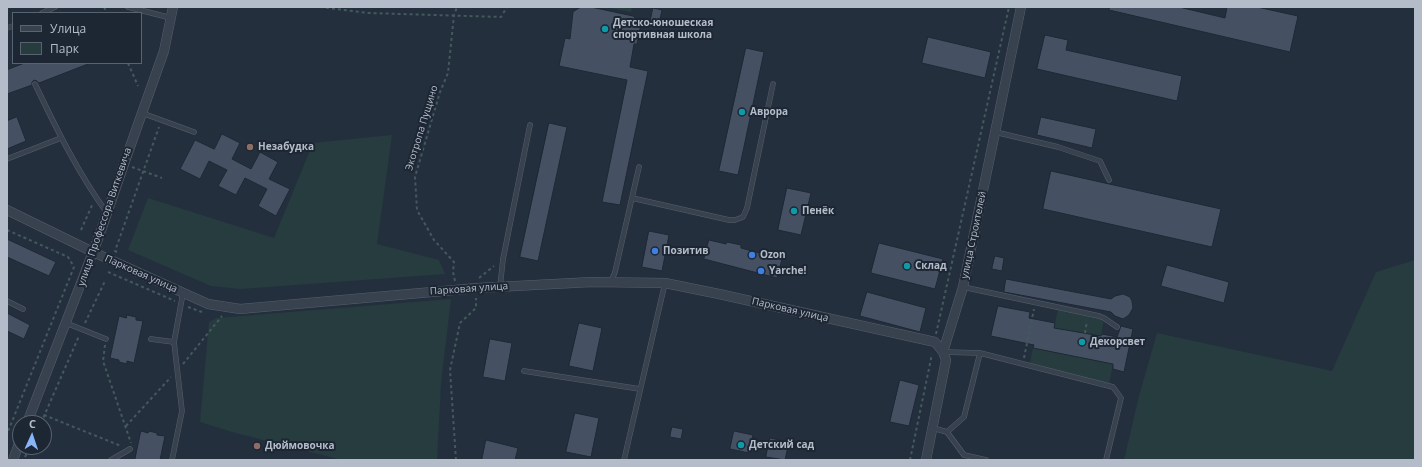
<!DOCTYPE html>
<html>
<head>
<meta charset="utf-8">
<style>
  body { margin:0 }
  #map { position:relative; width:1422px; height:467px; overflow:hidden; background:#242f3e; font-family:"Open Sans",sans-serif }
  canvas { display:block }
  .frame { position:absolute; inset:0; border:8px solid #b4bcc9; pointer-events:none }
  .legend { position:absolute; left:12px; top:12px; width:130px; height:52px; box-sizing:border-box; background:#1d2633; border:1px solid #59626f; margin:0; padding:5px 7px; list-style:none; font-size:12px; color:#b4bcc9 }
  .legend li { display:flex; align-items:center; gap:8px; height:20px }
  .legend b { width:20px; border:1px solid #59626f }
  .north { position:absolute; left:12px; top:415px; width:40px; height:40px; box-sizing:border-box; background:#1d2633; border:1px solid #59626f; border-radius:50%; rotate:3deg; font-size:11px; font-weight:700; line-height:16px; text-align:center; color:#b4bcc9 }
  .north::after { content:''; display:block; margin:auto; width:14px; height:18px; background:#8ab4f8; clip-path:polygon(50% 0,100% 100%,50% 72%,0 100%) }
</style>
</head>
<body>
<div id="map">
<canvas width="1422" height="467"></canvas>
<div class="frame"></div>
<ul class="legend">
<li><b style="height:5px;background:#38414e"></b>Улица</li>
<li><b style="height:11px;background:#263c3f"></b>Парк</li>
</ul>
<div class="north">С</div>
</div>
<script>
const g = document.querySelector('canvas').getContext('2d');
g.lineJoin = 'round';
function fillPath(path, color) { g.fillStyle = color; g.fill(path, 'evenodd'); }
function strokePath(path, color, width, dash) { g.strokeStyle = color; g.lineWidth = width; g.lineCap = dash ? 'butt' : 'round'; g.setLineDash(dash || []); g.stroke(path); }
function drawText(font, color, halo, rows, align = 'center') {
  g.font = font + ' "Open Sans",sans-serif'; g.lineWidth = 4; g.setLineDash([]); g.textBaseline = 'middle'; g.strokeStyle = halo; g.fillStyle = color; for (const [text, x, y, turn = 0] of rows) {
    g.save(); g.translate(x, y); g.rotate((+turn || 0) * Math.PI / 180); g.textAlign = isNaN(turn) ? turn : align; if (halo) g.strokeText(text, 0, 0); g.fillText(text, 0, 0); g.restore();
  }
}
const green = new Path2D(`
  M606,7H632L631,12Z
  M392,135L377,244L439,260L445,274L241,289L211,286L128,250L148,198L274,238L313,143Z
  M1415,260V460H1124L1139,396L1157,333L1332,371L1376,272Z
  M451,299L441,383L437,460H342L232,432L200,422L209,322L217,318Z
  M1058,309L1104,318L1101,336L1054,328Z
  M1033,348L1113,364L1109,384L1029,367Z`);
const building = new Path2D(`
  M581,7H591L633,16L641,24L637,44H634L630,67L648,71L620,205L602,202L627,80L559,66L565,38L570,39L573,12Z
  M1110,7H1179L1225,18L1227,7H1257L1298,16L1290,52L1109,10Z
  M653,8L662,10L659,24L650,23Z
  M1045,35L1068,40L1066,50L1182,76L1177,101L1037,69Z
  M928,37L991,52L985,78L922,63Z
  M746,48L764,52L738,175L719,171Z
  M25,63H88V64L39,83L37,81L34,80L32,82V85L7,94V70Z
  M17,117L26,141L7,149V121Z
  M1041,117L1096,129L1092,148L1037,135Z
  M549,123L567,127L538,261L520,257Z
  M222,134L240,143L232,159L251,169L260,152L278,162L269,179L290,189L276,216L258,206L267,189L245,178L236,195L218,186L227,170L209,161L200,179L180,169L195,140L214,149Z
  M1051,171L1221,209L1212,247L1043,209Z
  M787,188L811,193L801,235L778,230Z
  M649,231L669,235L662,271L642,267Z
  M7,239L56,262L49,276L7,257Z
  M709,240L726,244L727,242L741,245V248L782,259L777,278L704,259Z
  M879,243L943,259L935,289L871,273Z
  M995,256L1004,258L1002,271L992,269Z
  M1167,265L1229,282L1224,303L1161,286Z
  M1006,279L1111,299L1115,296L1123,294L1130,297L1132,301L1133,308L1129,315L1123,319L1115,316L1111,312L1004,292Z
  M867,292L926,308L920,332L860,316Z
  M998,306L1030,312L1029,318L1055,323L1054,328L1101,336L1102,334L1117,337L1121,326L1133,329L1124,372L1113,369V364L1033,348L1034,345L991,336Z
  M7,313L30,325L24,339L7,331Z
  M127,315L136,317V320L143,321L134,363L127,361V364L119,362V360L110,358L119,316L126,318Z
  M579,323L602,328L593,371L569,366Z
  M490,339L512,343L505,381L483,377Z
  M900,380L919,385L909,426L890,422Z
  M575,413L599,418L591,457L566,452Z
  M672,427L683,429L681,439L670,437Z
  M141,431L148,433L149,431L157,433V435L165,436L160,460H135Z
  M734,431L753,435L749,453L730,449Z
  M770,438L789,442L785,460L766,457Z
  M486,440L518,448L515,460H482Z`);
const path = new Path2D(`
  M104,7L107,13
  M320,7L368,13L501,17L507,7
  M128,63L138,86
  M132,167L162,178
  M7,230L68,257L74,267L7,434
  M81,230L93,203
  M117,252L115,251L159,127
  M108,272L175,301
  M479,278L494,266
  M455,281L453,272L454,262L434,240L417,210L415,177L440,92L448,73L454,15L457,7
  M188,307L202,312
  M85,323L105,281
  M1085,333L1087,321
  M936,334L1009,7
  M105,345L103,361L131,443
  M1024,358L1034,309
  M183,364L222,316
  M44,415L121,446
  M41,423L79,336
  M126,426L171,377
  M25,457L30,447
  M456,460L450,370L460,323L476,308V298
  M910,460L932,354`);
const lane = new Path2D(`
  M128,7L171,18
  M42,13L55,7
  M7,28L13,26
  M35,84C56,128 78,173 107,213
  M142,113L194,132
  M995,132L1058,147L1100,161L1109,180
  M7,159L61,138
  M632,198L729,220H735L743,217L747,208L773,84
  M611,282L615,272L639,167
  M500,287L503,259L530,125
  M963,287L1099,316L1104,318L1117,327
  M7,301L23,309
  M66,323L106,339
  M151,339L174,342
  M943,352L980,353L1113,387L1121,398L1106,460
  M524,371L640,389
  M933,428L947,432L964,417L980,353
  M947,432L964,455L986,460
  M111,460L130,449
  M172,460L182,411L174,342L183,293
  M624,460L665,283`);
const street = new Path2D(`
  M7,210L93,252L208,304L240,309L477,288L592,282L665,283L719,294L935,342L943,352L946,360L926,460
  M943,352L963,287L1021,7
  M27,423L98,239L124,164L164,51L173,7
  M13,460L20,441`);
const markers = [
  [605,29,4,"#0f9aa8"],
  [742,112,4,"#0f9aa8"],
  [250,147,4,"#8d6e63"],
  [794,211,4,"#0f9aa8"],
  [655,251,4,"#3f7fe0"],
  [752,255,4,"#3f7fe0"],
  [907,266,4,"#0f9aa8"],
  [761,271,4,"#3f7fe0"],
  [1082,342,4,"#0f9aa8"],
  [741,445,4,"#0f9aa8"],
  [257,446,4,"#8d6e63"]
];
const poiNames = [
  ["Детско-юношеская",613,23],
  ["спортивная школа",613,35],
  ["Аврора",750,112],
  ["Незабудка",258,147],
  ["Пенёк",802,211],
  ["Позитив",663,251],
  ["Ozon",760,255],
  ["Склад",915,266],
  ["Yarche!",769,271],
  ["Декорсвет",1090,342],
  ["Детский сад",749,445],
  ["Дюймовочка",265,446]
];
const streetNames = [
  ["Экотропа Пущино",422,128,-73],
  ["улица Профессора Виткевича",105,217,-71],
  ["улица Строителей",974,235,-78],
  ["Парковая улица",141,274,24],
  ["Парковая улица",469,289,-4],
  ["Парковая улица",790,310,13]
];
fillPath(green, '#263c3f');
fillPath(building, '#455162');
strokePath(building, '#1f2835', 1);
strokePath(lane, '#565f6c', 5.5);
strokePath(street, '#565f6c', 10);
strokePath(path, '#44595c', 2, [3, 3]);
strokePath(lane, '#38414e', 4.5);
strokePath(street, '#38414e', 9);
for (const [x, y, r, color] of markers) { const dot = new Path2D(); dot.arc(x, y, r, 0, 2 * Math.PI); g.fillStyle = color; g.fill(dot); strokePath(dot, '#1d2633', 1.5); }
drawText('bold 10px', '#b4bcc9', '#1d2633', poiNames, 'left');
drawText('10px', '#b4bcc9', '#1d2633', streetNames);
</script>
</body>
</html>
